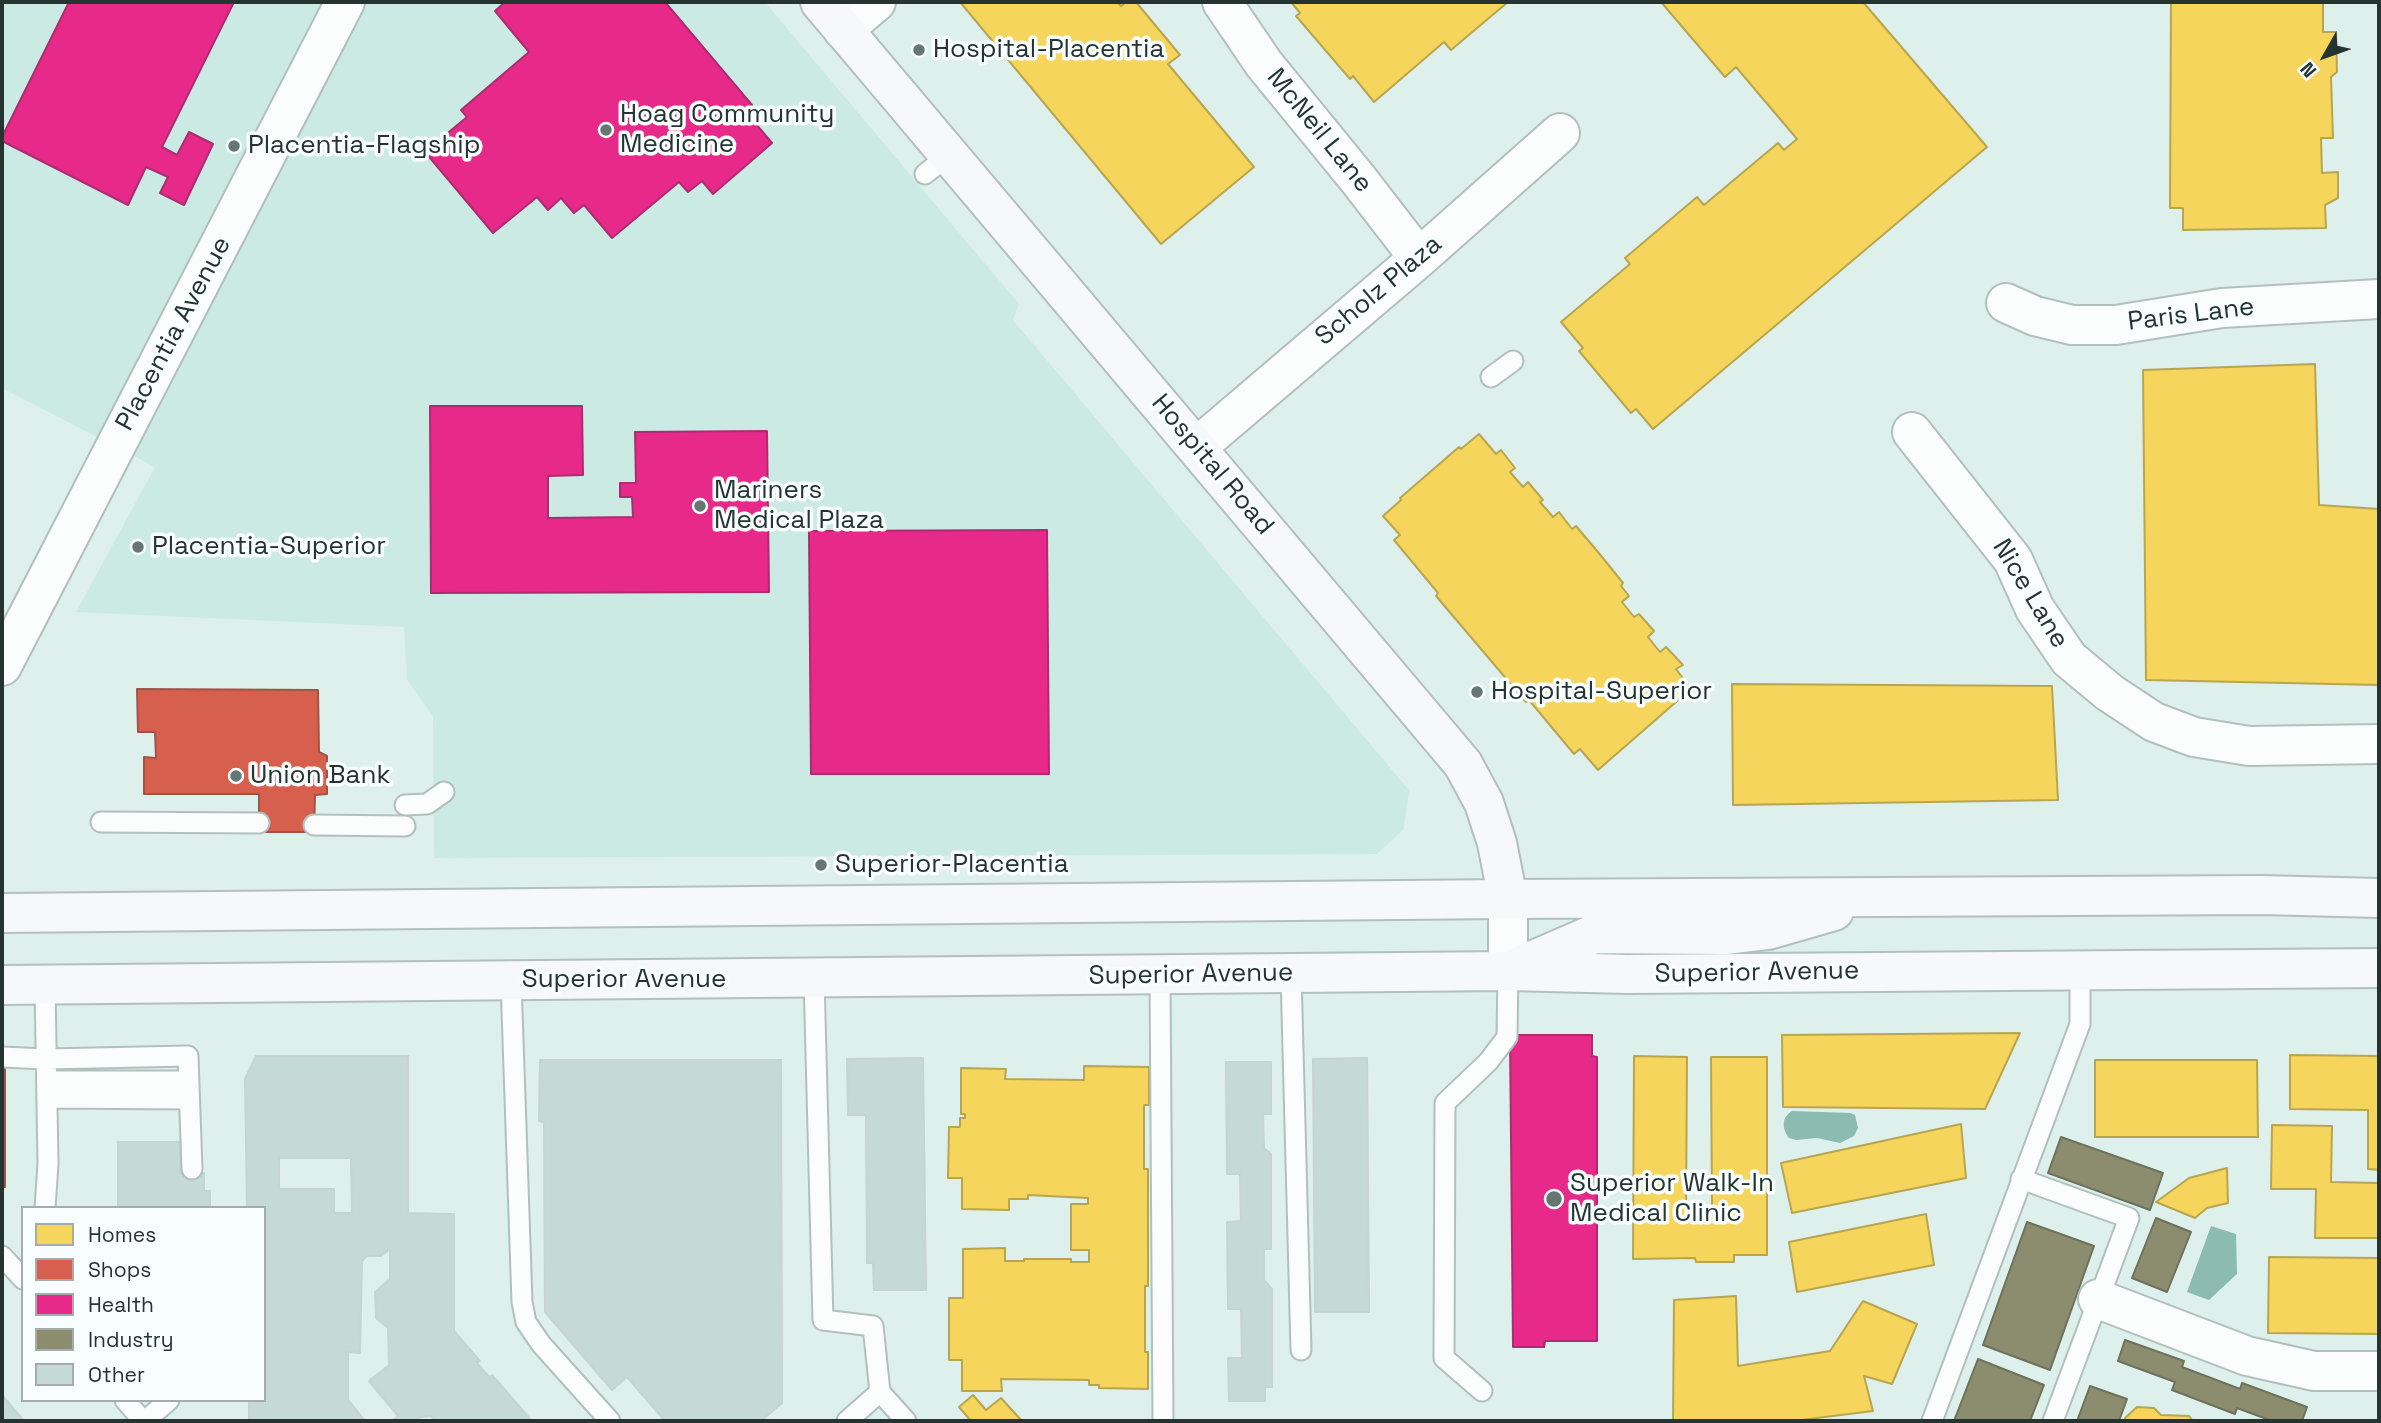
<!DOCTYPE html>
<html>
<head>
<meta charset="utf-8">
<style>
  body { margin:0 }
  #map { position:relative; width:2381px; height:1423px; overflow:hidden; background:#def0ec; font-family:"Space Grotesk",sans-serif }
  canvas { display:block }
  .frame { position:absolute; inset:0; border:4px solid #263431; pointer-events:none }
  .legend { position:absolute; left:21px; top:1206px; width:245px; height:196px; box-sizing:border-box; background:#f8fefd; border:2px solid #a4adab; margin:0; padding:9px 12px; list-style:none; font-size:21px; color:#263431 }
  .legend li { display:flex; align-items:center; gap:14px; height:35px }
  .legend b { width:35px; border:2px solid #a4adab }
  .north { position:absolute; left:2290px; top:21px; width:70px; height:70px; -webkit-text-stroke:5px #f8fefd; paint-order:stroke; rotate:230deg; font-size:19px; font-weight:700; line-height:28px; text-align:center; color:#263431 }
  .north::after { content:''; display:block; margin:auto; width:24px; height:32px; background:#263431; clip-path:polygon(50% 0,100% 100%,50% 72%,0 100%) }
</style>
</head>
<body>
<div id="map">
<canvas width="2381" height="1423"></canvas>
<div class="frame"></div>
<ul class="legend">
<li><b style="height:19px;background:#f6d55c"></b>Homes</li>
<li><b style="height:19px;background:#d6604d"></b>Shops</li>
<li><b style="height:19px;background:#e7298a"></b>Health</li>
<li><b style="height:19px;background:#8c8c6e"></b>Industry</li>
<li><b style="height:19px;background:#c5d9d5"></b>Other</li>
</ul>
<div class="north">N</div>
</div>
<script>
const g = document.querySelector('canvas').getContext('2d');
g.lineJoin = 'round';
function fillPath(path, color) { g.fillStyle = color; g.fill(path, 'evenodd'); }
function strokePath(path, color, width, dash) { g.strokeStyle = color; g.lineWidth = width; g.lineCap = dash ? 'butt' : 'round'; g.setLineDash(dash || []); g.stroke(path); }
function drawText(font, color, halo, rows, align = 'center') {
  g.font = font + ' "Space Grotesk",sans-serif'; g.lineWidth = 7; g.setLineDash([]); g.textBaseline = 'middle'; g.strokeStyle = halo; g.fillStyle = color; for (const [text, x, y, turn = 0] of rows) {
    g.save(); g.translate(x, y); g.rotate((+turn || 0) * Math.PI / 180); g.textAlign = isNaN(turn) ? turn : align; if (halo) g.strokeText(text, 0, 0); g.fillText(text, 0, 0); g.restore();
  }
}
const built = new Path2D(`
  M2,2H765L1019,304L1013,320L1409,790L1404,829L1377,854L434,858L433,716L407,680L404,627L76,612L155,467L2,388Z`);
const water = new Path2D(`
  M1792,1111L1850,1113L1855,1115L1858,1128L1854,1136L1840,1143L1817,1138L1796,1140L1789,1138C1782,1128 1781,1118 1792,1111Z
  M2211,1226L2236,1234L2237,1274L2209,1300L2187,1292Z`);
const homes = new Path2D(`
  M960,2H1117L1121,6L1127,2H1136L1180,55L1168,64L1254,167L1161,244Z
  M1291,2H1508L1451,50L1444,42L1374,102L1353,76L1350,79L1296,16L1300,13Z
  M1661,2H1863L1987,147L1653,429L1636,409L1631,413L1579,351L1583,348L1561,322L1630,264L1625,258L1697,197L1704,205L1778,143L1784,150L1797,139L1736,67L1725,77Z
  M2171,2H2323V32H2336L2337,72L2331,77L2333,138H2321L2322,173L2338,172V198L2325,205L2326,228L2183,230V208H2170Z
  M2315,364L2319,505L2379,509V685L2146,680L2143,370Z
  M1479,434L1496,454L1501,450L1515,468L1510,472L1523,487L1528,482L1543,500L1540,502L1553,517L1559,512L1572,529L1576,526L1598,552L1623,583L1621,586L1629,596L1622,602L1634,617L1639,614L1654,631L1648,637L1660,652L1666,647L1683,665L1676,669L1691,689L1598,770L1580,749L1574,754L1529,700L1526,702L1436,596L1438,593L1394,540L1400,535L1383,516L1401,500L1400,498L1459,447L1461,449Z
  M1732,684L2052,686L2058,800L1733,805Z
  M2020,1033L1985,1109L1783,1107L1782,1035Z
  M2290,1055L2379,1056V1170L2368,1169V1110L2290,1109Z
  M1634,1056L1687,1057L1686,1210H1712L1711,1057H1767V1255H1734V1262H1696L1695,1258L1633,1259Z
  M2095,1060H2257L2258,1137H2095Z
  M1084,1066L1149,1067V1105H1144V1169H1148V1286H1145V1352H1148V1389L1099,1388V1385H1089V1380L1001,1379L1002,1391H962V1360H949V1298H963V1249L1005,1248V1261H1024V1259H1071V1262H1089V1250H1071V1204H1088V1198L1028,1195V1199H1009V1210L962,1209V1178H948L949,1127H960V1118H965V1114H961V1068L1006,1069L1005,1079L1084,1080Z
  M1961,1124L1966,1178L1792,1213L1781,1163Z
  M2272,1125L2332,1126L2331,1182L2379,1183V1238H2315L2316,1189H2271Z
  M2227,1168L2228,1203L2207,1208L2195,1218L2156,1202L2189,1178Z
  M1926,1214L1934,1265L1797,1292L1789,1242Z
  M2269,1257L2379,1258V1334L2268,1333Z
  M1736,1296L1738,1366L1830,1351L1863,1301L1917,1324L1892,1384L1864,1376L1873,1411L1793,1421H1673L1674,1300Z
  M973,1395L986,1410L1001,1398L1022,1421H971L959,1407Z
  M2137,1407L2154,1408L2161,1415L2189,1416L2193,1421H2125V1418Z`);
const shops = new Path2D(`
  M137,689L318,690L319,752L327,756V794L315,795L314,832H259V794H144V757L156,758L155,732H138Z
  M2,1067H5V1187H2Z`);
const health = new Path2D(`
  M69,2H234L162,147L177,155L189,132L213,144L184,205L160,193L168,177L146,167L128,205L2,141V137Z
  M505,2H665L752,105L745,111L772,143L713,194L702,181L688,192L679,182L612,238L584,205L574,213L561,198L548,210L537,197L493,233L425,152L467,117L461,110L529,52L495,11Z
  M430,406H582L583,475L548,476V518L633,517L632,497H620V483H636L635,432L767,431L769,592L431,593Z
  M1047,530L1049,774H811L809,531Z
  M1510,1035H1592V1056L1597,1057V1341H1545L1544,1347H1513Z`);
const industry = new Path2D(`
  M2061,1137L2163,1173L2150,1210L2048,1173Z
  M2156,1218L2191,1232L2167,1292L2132,1278Z
  M2027,1222L2094,1246L2050,1370L1983,1345Z
  M2125,1340L2184,1361L2182,1367L2240,1389L2242,1383L2307,1407L2302,1421H2272L2237,1408L2235,1414L2172,1390L2175,1382L2118,1361Z
  M1978,1359L2044,1385L2030,1421H1954Z
  M2090,1386L2127,1399L2119,1421H2077Z`);
const building = new Path2D(`
  M256,1056H408V1213L454,1214V1331L480,1361L477,1363L489,1377L492,1375L532,1421H435L431,1416L421,1417L416,1421H392L398,1416L369,1381L389,1365L388,1328L376,1318L375,1292L390,1279V1249L381,1256H367L362,1261L360,1353L348,1352V1400L365,1421H249V1400H264V1208H247L245,1079ZM279,1158H351L352,1213H334V1189H279Z
  M923,1058L926,1290H874L873,1263H867L866,1115H848L847,1059Z
  M1367,1058L1369,1312H1315L1313,1059Z
  M540,1060H781L782,1403L761,1421H665L627,1377L612,1390L545,1312L544,1122L539,1121Z
  M1226,1062H1271V1114H1263L1264,1148L1271,1154V1249H1264V1280L1272,1289V1387H1265V1401H1229L1228,1358H1242L1241,1309H1228L1227,1222L1241,1221L1240,1174H1227Z
  M118,1142H180V1173H204V1191H210V1208H118Z
  M2,1395L24,1421H2Z`);
const service = new Path2D(`
  M925,174L950,154
  M1491,377L1513,361
  M405,805L427,804L444,792
  M101,822L259,823
  M314,825L405,826
  M1291,974L1301,1350
  M1160,975L1163,1421
  M814,978L823,1320L873,1326L880,1392L906,1421
  M511,981L522,1302L526,1322L541,1344L610,1421
  M2,1057L46,1059L188,1056L192,1169
  M47,1081H188
  M47,1098L188,1099
  M2021,1179L2129,1218L2053,1421
  M45,1208L48,1164L45,985
  M2,1256L23,1279
  M1482,1391L1444,1358L1445,1103L1488,1062L1507,1037L1508,971
  M125,1400L143,1421
  M145,1421L169,1400
  M847,1421L880,1392
  M1932,1421L2080,1024V969`);
const minor = new Path2D(`
  M1222,2L1264,64L1358,179L1419,258
  M843,30L876,2
  M2006,303L2035,316L2072,325H2116L2222,308L2379,299
  M1912,432L2013,560L2035,609L2069,659L2110,693L2154,722L2194,737L2249,746L2379,744
  M1197,447L1419,258L1560,133
  M2098,1299L2247,1356L2314,1371H2379`);
const tertiary = new Path2D(`
  M2,666L345,2
  M1508,971V899`);
const secondary = new Path2D(`
  M820,2L1463,764L1484,803L1497,843L1508,899
  M2,913L1508,899L2261,895L2379,898
  M1520,966L1594,934L1727,935L1768,930L1834,911
  M2,985L1508,971L1628,974L2379,968`);
const markers = [
  [919,50,7,"#667672"],
  [606,130,7,"#667672"],
  [234,146,7,"#667672"],
  [700,506,7,"#667672"],
  [138,547,7,"#667672"],
  [1477,692,7,"#667672"],
  [236,776,7,"#667672"],
  [821,865,7,"#667672"],
  [1554,1199,9,"#667672"]
];
const poiNames = [
  ["Hospital-Placentia",933,50],
  ["Hoag Community",620,115],
  ["Medicine",620,145],
  ["Placentia-Flagship",248,146],
  ["Mariners",714,491],
  ["Medical Plaza",714,521],
  ["Placentia-Superior",152,547],
  ["Hospital-Superior",1491,692],
  ["Union Bank",250,776],
  ["Superior-Placentia",835,865],
  ["Superior Walk-In",1570,1184],
  ["Medical Clinic",1570,1214]
];
const streetNames = [
  ["McNeil Lane",1319,131,51],
  ["Scholz Plaza",1379,291,-40],
  ["Paris Lane",2191,315,-7],
  ["Placentia Avenue",174,334,-62],
  ["Hospital Road",1212,465,50],
  ["Nice Lane",2030,594,59],
  ["Superior Avenue",1757,973,-1],
  ["Superior Avenue",1191,975,-1],
  ["Superior Avenue",624,980]
];
fillPath(built, '#cceae4');
fillPath(water, '#8cbbb2');
fillPath(homes, '#f6d55c');
strokePath(homes, '#b8a54f', 2);
fillPath(shops, '#d6604d');
strokePath(shops, '#a15345', 2);
fillPath(health, '#e7298a');
strokePath(health, '#ad2c6f', 2);
fillPath(industry, '#8c8c6e');
strokePath(industry, '#6d725c', 2);
fillPath(building, '#c5d9d5');
strokePath(building, '#c6d4d2', 2);
strokePath(service, '#b1c0bd', 23);
strokePath(minor, '#b1c0bd', 42);
strokePath(tertiary, '#b1c0bd', 42);
strokePath(secondary, '#b1c0bd', 42);
strokePath(service, '#fafdfc', 19);
strokePath(minor, '#fafdfc', 38);
strokePath(tertiary, '#fafdfc', 38);
strokePath(secondary, '#f7f8fa', 38);
for (const [x, y, r, color] of markers) { const dot = new Path2D(); dot.arc(x, y, r, 0, 2 * Math.PI); g.fillStyle = color; g.fill(dot); strokePath(dot, '#f8fefd', 2.5); }
drawText('26px', '#263431', '#f8fefd', poiNames, 'left');
drawText('26px', '#263431', '#f8fefd', streetNames);
</script>
</body>
</html>
